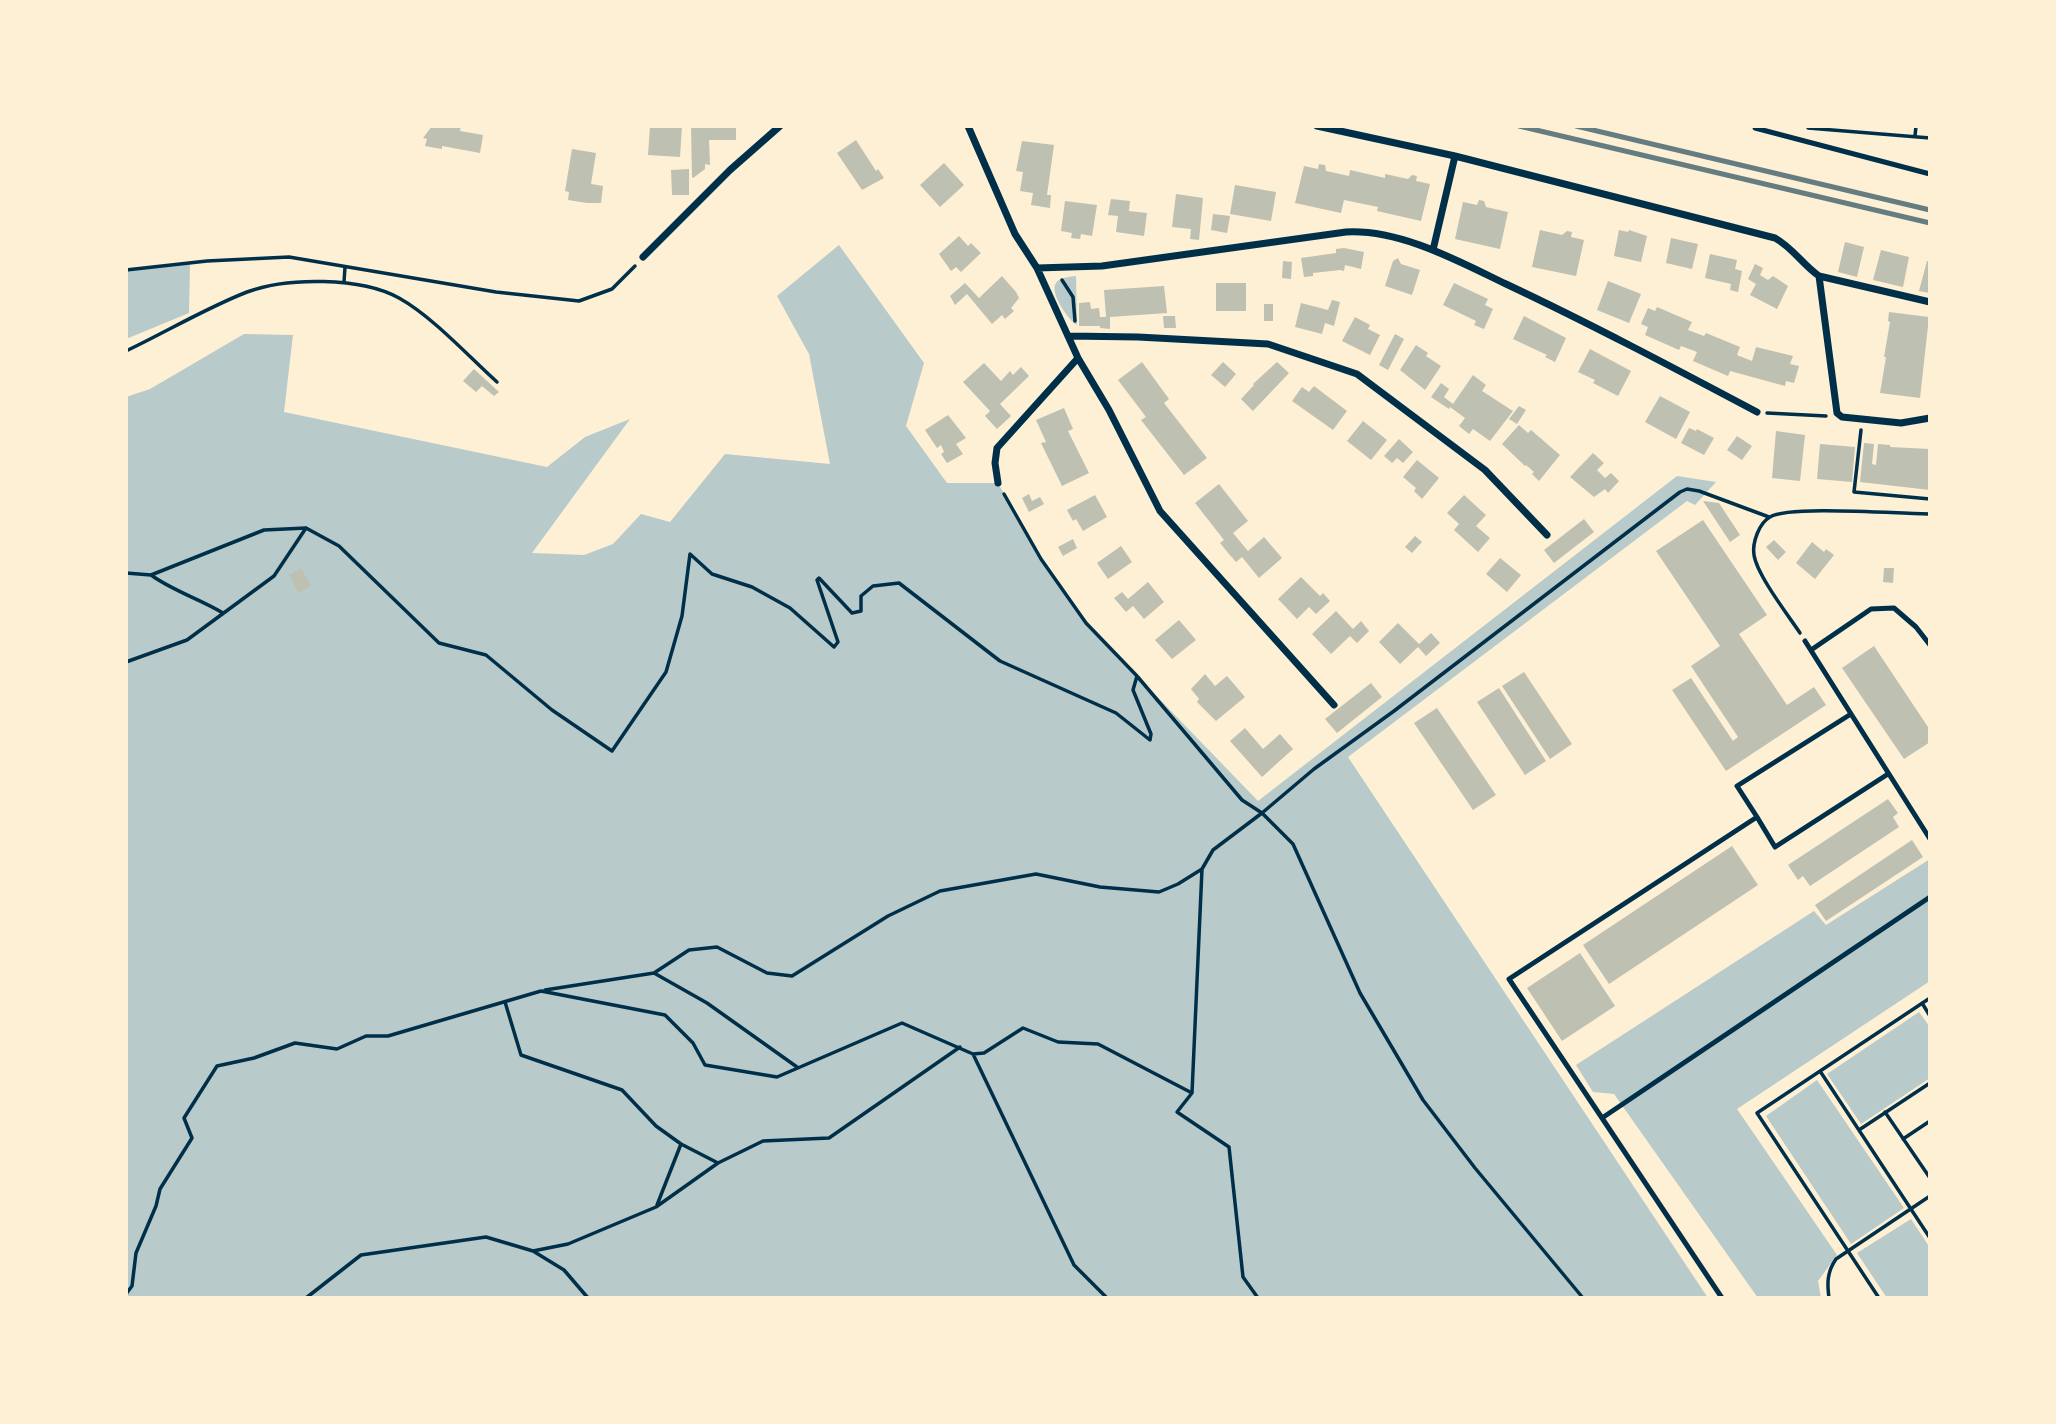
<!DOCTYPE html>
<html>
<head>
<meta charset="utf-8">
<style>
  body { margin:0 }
  #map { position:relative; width:2056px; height:1424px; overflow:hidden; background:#fdf0d5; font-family:Lato,sans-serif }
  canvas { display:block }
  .frame { position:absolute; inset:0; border:128px solid #fdf0d5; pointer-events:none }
</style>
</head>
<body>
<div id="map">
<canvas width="2056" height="1424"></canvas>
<div class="frame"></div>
</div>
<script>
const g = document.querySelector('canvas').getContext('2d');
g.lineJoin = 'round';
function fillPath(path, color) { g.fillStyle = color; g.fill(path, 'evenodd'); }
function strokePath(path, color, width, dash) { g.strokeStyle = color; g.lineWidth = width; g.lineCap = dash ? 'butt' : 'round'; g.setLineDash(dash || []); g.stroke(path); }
const green = new Path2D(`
  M839,245L924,363L906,426L947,483H998L1041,559L1086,623L1258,801L1677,476L1716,482L1695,505L1687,501L1348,757L1708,1298H126V397L150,389L244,334L293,335L284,412L547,467L585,437L630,419L532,553L584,555L613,544L641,514L670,522L725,454L830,464L809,354L777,296Z
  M190,263L189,313L126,339V271Z
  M1076,276L1077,325C1069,321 1051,295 1055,285C1058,277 1069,277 1076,276Z
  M1930,859V981L1737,1109L1837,1255L1818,1281L1821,1298H1758L1614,1094L1593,1092L1576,1065L1814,911L1826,925Z
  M1919,1012L1930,1027V1078L1861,1124L1827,1074Z
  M1817,1080L1904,1208L1851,1244L1766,1116Z
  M1911,1219L1930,1248V1298H1887L1857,1253Z`);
const building = new Path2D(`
  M432,126H461L460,131L483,135L480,153L442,146V149L425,146L427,139L423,138Z
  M650,126H682L680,157L648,155Z
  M691,126H736V140H709L710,165L705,164V169L693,178L692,177Z
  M856,140L876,171L878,169L884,178L862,190L837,153Z
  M1022,141L1054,145L1047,195H1051L1050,208L1031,205L1033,193L1020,191L1023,172L1016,171Z
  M572,149L596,153L591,184L603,186L601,203H587L568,200L569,192L565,191Z
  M944,163L964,185L940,207L920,185Z
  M1319,164L1325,165L1326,171L1349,176L1350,170L1385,178V174L1408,179L1412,175L1417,176L1416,181L1430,184L1421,221L1377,211L1378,207L1344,200L1341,213L1295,203L1304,166L1318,169Z
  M689,169V195H672L671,170Z
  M1235,185L1276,192L1271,221L1230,214Z
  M1176,194L1203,198L1199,240L1190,239L1191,229L1172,227Z
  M1111,199L1130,201L1129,211L1147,213L1144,236L1116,232L1118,216L1108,215Z
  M1479,200L1484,201L1486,207L1508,212L1500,249L1455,239L1463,202L1477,205Z
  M1065,201L1097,205L1092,236L1081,234L1080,239L1071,238L1072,233L1061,231Z
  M1213,214L1230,216L1227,233L1211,230Z
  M1540,230L1562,235L1567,231L1572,232L1571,237L1584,240L1576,276L1532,267Z
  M1619,230L1628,232L1629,230L1647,236L1641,262L1614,256Z
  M959,236L968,246L971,243L981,253L961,272L956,267L951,271L939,254Z
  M1671,238L1698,244L1692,269L1666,263Z
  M1845,242L1864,247L1857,277L1838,272Z
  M1344,248L1364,252L1361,269L1345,265L1344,271L1340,270L1313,273V276L1304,277L1301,258L1336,253V249Z
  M1881,250L1909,257L1903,287L1873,280Z
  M1710,254L1737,260L1735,269L1742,271L1738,292L1730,290L1731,284L1705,278Z
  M1398,258L1401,264L1420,270L1412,295L1385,286L1393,261Z
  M1283,261L1292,262L1291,279L1282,278Z
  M1927,261H1930V293L1919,291Z
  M1755,264L1763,268L1760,275L1768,280L1773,276L1788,286L1777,309L1750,295L1756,284L1748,279Z
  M1002,276L1016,292L1019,298L1011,308L1014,311L1005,319L1002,315L992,324L967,294L955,305L950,296L965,283L979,298Z
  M1608,281L1641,294L1629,323L1597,310Z
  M1216,283H1246V311H1216Z
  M1454,283L1488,299L1485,305L1493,309L1484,329L1474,325L1476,321L1443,305Z
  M1164,286L1167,313L1110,317V329L1100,328V326H1079V303L1090,302L1091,309L1099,308L1100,317H1106L1104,290Z
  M1332,300L1340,302L1334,326L1325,323L1322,334L1295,327L1301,303L1328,310Z
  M1264,304H1273V321H1264Z
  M1657,307L1692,322L1688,330L1704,336L1706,333L1740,347L1737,355L1752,361L1756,347L1793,356L1790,364L1799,366L1794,383L1786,381L1785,386L1730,371L1728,376L1693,361L1697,352L1681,346L1679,350L1645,335L1648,327L1641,324L1648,308L1655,311Z
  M1889,312L1929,317L1920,398L1880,393L1886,357H1884L1890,322L1888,321Z
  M1163,316H1175L1176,328H1164Z
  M1524,316L1566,338L1555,362L1545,357L1547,355L1513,339Z
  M1355,317L1370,325L1368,329L1380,335L1370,355L1342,341Z
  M1395,334L1404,339L1388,370L1379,365Z
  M1416,345L1428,353L1426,356L1441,366L1425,390L1400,370Z
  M1590,349L1631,371L1618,396L1593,383L1595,380L1578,372Z
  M1142,362L1169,399L1164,403L1207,458L1184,475L1141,420L1146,417L1118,380Z
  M1223,362L1236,374L1225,387L1211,375Z
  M1277,362L1289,373L1253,411L1241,399L1254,385L1253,384Z
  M984,363L1001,381L1010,371L1013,375L1021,367L1029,376L1000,404L1011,416L997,429L985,416L990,411L963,382Z
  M474,369L499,392L494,396L482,386L476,392L463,381Z
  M1473,375L1486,385L1482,391L1513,411L1490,441L1473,429L1469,434L1459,426L1465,418L1450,407L1449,409L1431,397L1441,383L1449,389L1444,397L1453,404Z
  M1314,386L1347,411L1333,430L1292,401L1302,387L1309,392Z
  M1660,396L1690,412L1676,439L1645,422Z
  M1519,406L1526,410L1517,424L1509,419Z
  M1064,408L1073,429L1068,431L1089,473L1062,486L1041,443L1046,442L1036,420Z
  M948,415L966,438L956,444L963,454L947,463L941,454L944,452L941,445L937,448L925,430Z
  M1363,421L1387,440L1371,460L1347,441Z
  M1519,425L1528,433L1531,430L1560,455L1539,481L1532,474L1534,472L1526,465L1525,466L1502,444Z
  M1689,428L1696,431L1697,429L1714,438L1704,455L1681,443Z
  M1776,431L1805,435L1800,481L1772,478Z
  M1737,436L1752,446L1742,460L1727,450Z
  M1399,439L1413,452L1403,463L1397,458L1392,463L1384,456Z
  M1864,443L1874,444L1872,464L1876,465L1878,444L1890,445V447L1930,449V490L1860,482Z
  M1820,444L1855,447L1852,482L1817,479Z
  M1593,453L1604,463L1597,470L1605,478L1611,473L1619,481L1608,493L1605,489L1594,497L1570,477Z
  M1417,460L1439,478L1422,499L1414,491L1416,488L1403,477Z
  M1219,484L1248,521L1233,533L1248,551L1264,537L1282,558L1259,578L1242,557L1236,562L1229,554L1220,543L1224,540L1195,503Z
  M1029,494L1032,501L1040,497L1044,504L1029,512L1022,498Z
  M1095,495L1107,517L1083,531L1076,519L1073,521L1067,510Z
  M1464,495L1486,515L1476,526L1490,538L1478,552L1454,530L1459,524L1447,513Z
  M1703,501L1719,503L1740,535L1730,542Z
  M1584,519L1594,532L1554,563L1544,550Z
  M1703,520L1767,615L1739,634L1787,705L1814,687L1826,705L1726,771L1672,690L1691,678L1733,741L1738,737L1691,666L1720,646L1656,551Z
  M1415,536L1422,542L1412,553L1405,547Z
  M1073,539L1077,548L1063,556L1058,547Z
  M1774,540L1786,552L1778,560L1766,547Z
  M1812,542L1824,552L1826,549L1834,555L1815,579L1796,563Z
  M1121,546L1132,562L1108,579L1097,563Z
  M1500,558L1521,575L1507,592L1486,574Z
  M301,568L311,586L299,593L289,575Z
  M1884,568H1894L1893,583L1883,582Z
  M1301,577L1320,596L1323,593L1330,601L1316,614L1309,607L1297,619L1278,599Z
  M1148,582L1164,602L1144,619L1133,606L1126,612L1114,598L1122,592L1128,599Z
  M1336,611L1353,629L1361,621L1369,631L1357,643L1350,636L1331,654L1312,634Z
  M1179,620L1196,640L1172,659L1155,640Z
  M1398,623L1419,644L1431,633L1440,643L1426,656L1418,647L1400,664L1379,642Z
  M1874,646L1930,730V742L1904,759L1842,668Z
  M1524,672L1572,744L1550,759L1502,686Z
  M1205,674L1215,686L1227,676L1245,697L1216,721L1197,702L1199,699L1191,689Z
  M1371,683L1382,697L1337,733L1325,719Z
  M1499,688L1546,761L1525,775L1477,702Z
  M1437,708L1496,795L1473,810L1414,723Z
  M1245,728L1263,749L1280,734L1293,749L1262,777L1230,741Z
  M1888,799L1898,813L1893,817L1899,827L1810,886L1803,876L1798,880L1788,865Z
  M1912,840L1923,857L1826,921L1815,905Z
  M1732,846L1758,885L1609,984L1583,945Z
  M1580,953L1615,1006L1562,1041L1527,988Z`);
const path = new Path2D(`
  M1808,128L1930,138
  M1915,136L1916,126
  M126,270L207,261L289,257L496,292L579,301L612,289L635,266
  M1062,280L1073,297L1075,321
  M344,282L345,267
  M126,351C166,332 206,308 247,292C287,277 361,277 399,298C433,317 468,356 497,382
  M1767,413L1826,416
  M1861,430L1854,492L1930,499
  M1004,494L1041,559L1086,623L1137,676L1242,800L1262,813L1293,844L1360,993L1423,1100L1475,1168L1583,1298
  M126,573L151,575L264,530L306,528L339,546L439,643L486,655L552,710L612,751L666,672L682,616L690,554L712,574L752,587L790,608L834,647L838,642L817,580L819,578L852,613L861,611V596L873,586L899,583L1000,661L1116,713L1150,740L1151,734L1133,690L1137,676
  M151,575C173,591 200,599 223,613
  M1800,633C1788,615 1757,575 1754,555C1752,543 1759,523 1770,517C1789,505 1901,514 1930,514
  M126,662L187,640L274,576L306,528
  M545,990L654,973
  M505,1002L521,1055L622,1090L656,1126L681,1144
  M1922,1003L1930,1016
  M973,1054L984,1053L1023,1028L1058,1042L1098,1044L1192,1093L1177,1112L1229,1147L1243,1277L1258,1298
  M797,1067L707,1003L654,973L689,950L717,947L767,973L792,976L888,916L940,891L1036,874L1100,887L1159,892L1178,884L1202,869L1213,850L1262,813L1314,769L1394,711L1680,492L1687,489L1699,491L1769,517
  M1820,1071L1930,1238
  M1192,1093L1202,869
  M1885,1112L1930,1178
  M1859,1130L1930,1083
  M1903,1139L1930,1121
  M657,1205L681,1144L718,1163
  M533,1251L568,1244L656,1207L718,1163L763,1141L829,1138L960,1047
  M126,1294L132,1286L136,1253L156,1206L160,1189L192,1138L184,1118L217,1066L254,1058L295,1043L337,1049L366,1036H388L541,991L665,1015L693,1043L705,1065L777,1077L902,1023L973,1054L1074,1265L1107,1298
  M306,1298L361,1255L486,1237L533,1251L564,1270L588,1298
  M1829,1298C1827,1283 1827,1272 1836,1259L1930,1196
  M1879,1298L1757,1113L1930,998`);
const service = new Path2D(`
  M1755,126V128L1930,174
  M1805,641L1930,839
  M1811,650L1871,609L1894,608L1916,627L1930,645
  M1757,817L1737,786L1851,714
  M1602,1118L1509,979L1757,817L1775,847L1888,774
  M1722,1298L1602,1118L1930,897`);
const minor = new Path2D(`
  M968,126L1015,234L1037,268L1078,358L1109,410L1160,511L1334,705
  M1317,126L1455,156L1775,238C1793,248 1802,264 1819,276L1837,413L1842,417L1901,423L1930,418
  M1433,250L1455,156
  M643,257L730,170L780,126
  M1037,268L1102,266L1346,232C1400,229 1458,261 1506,284C1591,324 1674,368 1757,412
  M1819,276L1930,302
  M1068,336L1138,337L1268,344L1357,374L1485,470L1547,535
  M998,483L995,463L997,448L1078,358`);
const rail = new Path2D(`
  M1519,126L1930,223
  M1576,126L1930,210`);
fillPath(green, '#b9caca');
fillPath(building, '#bec0b2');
strokePath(path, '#003049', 3.5);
strokePath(service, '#003049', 5);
strokePath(minor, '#003049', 7);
strokePath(rail, '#657d81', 5);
</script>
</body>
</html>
